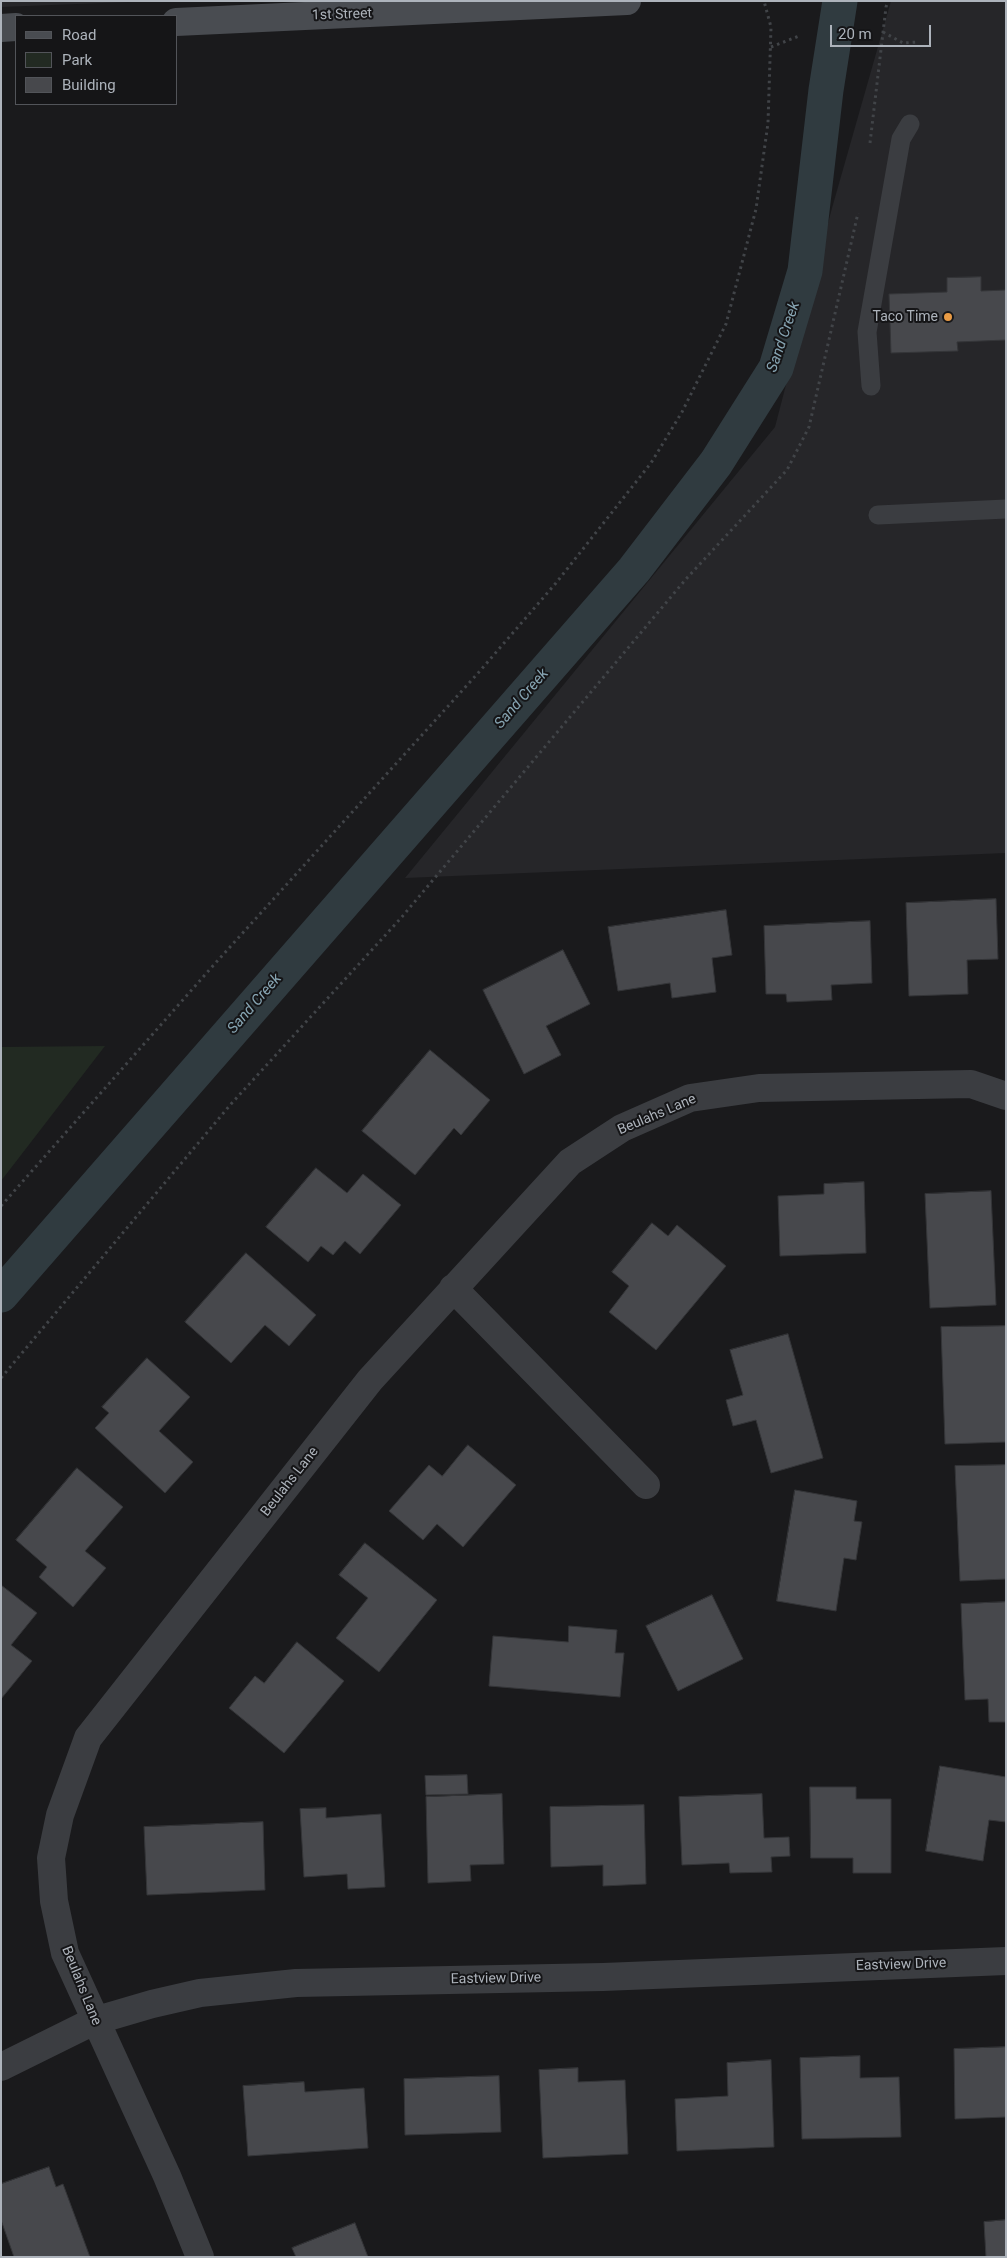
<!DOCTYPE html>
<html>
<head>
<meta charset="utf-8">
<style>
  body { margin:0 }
  #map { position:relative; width:1007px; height:2258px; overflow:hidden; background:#1a1a1c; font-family:Roboto,sans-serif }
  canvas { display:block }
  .frame { position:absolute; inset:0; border:2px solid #adb3bb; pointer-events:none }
  .legend { position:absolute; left:15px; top:15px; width:162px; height:90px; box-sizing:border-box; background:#151517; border:1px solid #525459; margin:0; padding:6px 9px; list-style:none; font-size:15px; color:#adb3bb }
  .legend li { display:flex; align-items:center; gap:10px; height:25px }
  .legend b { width:25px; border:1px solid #525459 }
  .scale { position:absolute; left:830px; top:25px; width:101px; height:22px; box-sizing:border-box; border:2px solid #adb3bb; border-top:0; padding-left:6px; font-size:15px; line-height:18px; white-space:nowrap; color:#adb3bb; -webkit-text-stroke:4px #151517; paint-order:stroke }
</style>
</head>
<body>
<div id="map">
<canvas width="1007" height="2258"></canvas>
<div class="frame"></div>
<ul class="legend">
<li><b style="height:6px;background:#494c51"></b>Road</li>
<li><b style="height:14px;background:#222a22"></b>Park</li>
<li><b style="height:14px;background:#47484c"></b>Building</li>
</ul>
<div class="scale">20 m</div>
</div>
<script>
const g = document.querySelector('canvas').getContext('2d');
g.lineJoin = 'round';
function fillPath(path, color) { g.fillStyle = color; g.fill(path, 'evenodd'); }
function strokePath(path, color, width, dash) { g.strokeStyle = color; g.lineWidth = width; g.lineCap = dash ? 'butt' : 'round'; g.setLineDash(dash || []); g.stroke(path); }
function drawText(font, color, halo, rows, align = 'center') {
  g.font = font + ' Roboto,sans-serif'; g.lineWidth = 4; g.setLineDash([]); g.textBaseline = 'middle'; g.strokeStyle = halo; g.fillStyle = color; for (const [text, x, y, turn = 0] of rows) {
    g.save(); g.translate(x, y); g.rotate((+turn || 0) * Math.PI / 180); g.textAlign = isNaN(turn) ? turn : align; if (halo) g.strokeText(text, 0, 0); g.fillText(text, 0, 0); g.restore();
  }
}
const built = new Path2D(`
  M1,1H154L1,7Z
  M891,1H1006V853L405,878L775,427L832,208Z`);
const green = new Path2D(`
  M105,1046L1,1181V1047Z`);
const canal = new Path2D(`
  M1,1295L634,570L716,463L776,368L805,271L826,90L840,1`);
const building = new Path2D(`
  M981,277V291L1006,290V340L957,342L958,351L891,353L889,294L947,292V278Z
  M996,899L998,959L967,960L968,994L909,996L906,903Z
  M726,910L732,955L712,958L716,992L672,998L670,983L618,991L608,927Z
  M870,921L872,983L831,985L832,1000L787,1002L786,994H766L764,926Z
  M563,950L590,1004L546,1026L561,1055L524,1074L483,990Z
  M430,1050L490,1100L461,1135L454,1128L415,1175L362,1131Z
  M316,1168L347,1193L363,1174L401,1205L360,1254L345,1241L333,1255L321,1246L308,1262L266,1227Z
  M864,1182L866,1253L780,1256L778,1196L824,1194V1184Z
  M991,1191L996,1305L930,1308L925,1194Z
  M652,1223L668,1236L677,1225L726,1266L656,1350L609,1312L629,1286L612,1272Z
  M246,1253L316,1315L289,1346L265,1325L231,1363L185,1322Z
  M1006,1326V1442L945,1444L941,1327Z
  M788,1334L823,1458L771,1473L756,1420L733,1426L726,1400L743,1395L730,1350Z
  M147,1358L190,1397L159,1431L193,1462L165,1493L95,1428L109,1413L102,1407Z
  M468,1445L516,1485L463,1547L437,1524L423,1540L389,1511L429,1465L442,1476Z
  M1006,1465V1579L960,1581L955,1466Z
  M77,1468L123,1507L85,1551L106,1568L73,1607L39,1577L47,1567L16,1540Z
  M795,1490L857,1501L854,1521L862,1522L856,1560L844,1558L836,1611L777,1601Z
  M365,1543L437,1600L379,1672L336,1638L368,1598L339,1575Z
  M1,1585L37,1613L11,1645L32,1661L1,1699Z
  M712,1595L743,1659L678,1691L646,1626Z
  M1006,1602V1722H989L988,1699L965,1700L961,1604Z
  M569,1626L617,1630L615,1653H624L620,1697L489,1686L493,1636L568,1642Z
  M297,1642L344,1681L284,1753L229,1708L255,1676L264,1683Z
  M940,1766L1006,1777V1822L989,1820L983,1861L926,1851Z
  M467,1775L468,1794L426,1795L425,1776Z
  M810,1787H856V1799H891V1873H853V1858H811Z
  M502,1794L504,1864L470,1865L471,1881L428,1883L426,1797Z
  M762,1794L764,1838L789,1837L790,1856L771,1857L772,1872L730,1873L729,1863L682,1865L679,1797Z
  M644,1805L646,1884L603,1886V1865L551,1867L550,1807Z
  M326,1808V1818L381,1814L385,1887L348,1889L347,1874L304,1877L300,1809Z
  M263,1822L265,1890L147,1895L144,1827Z
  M1006,2047V2117L955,2119L954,2049Z
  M860,2056V2078L899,2077L901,2137L802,2139L800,2058Z
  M771,2060L774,2147L677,2151L675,2099L728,2096L727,2063Z
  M578,2068V2082L625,2080L628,2154L543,2158L539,2070Z
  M499,2076L501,2132L405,2135L404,2079Z
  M304,2082L305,2092L364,2088L368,2148L248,2156L243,2086Z
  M49,2167L56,2187L63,2184L90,2257H14L1,2220V2184Z
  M1006,2220V2257H986L984,2222Z
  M355,2223L368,2257H296L292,2248Z`);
const path = new Path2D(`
  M883,32L903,43L918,42
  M771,47L799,36
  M870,143L886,7L888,1
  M1,1206L211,968L479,672L556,583L651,463L682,412L726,324L756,209L768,123L771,27L764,1
  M1,1378L231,1104L401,918L686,579L787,470L809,427L858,213`);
const service = new Path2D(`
  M871,386L867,332L901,139L910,124
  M878,515L1006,509`);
const minor = new Path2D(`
  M453,1288L646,1485
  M1,2067L94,2021L152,2004L200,1993L296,1983L603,1977L1006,1961
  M200,2257L167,2176L65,1953L54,1901L51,1858L60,1815L88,1738L370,1380L570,1162L622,1128L690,1098L759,1088L971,1084L1006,1096`);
const secondary = new Path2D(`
  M176,22L627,1
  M1,28L16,27`);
const markers = [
  [948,317,5,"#e99b45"]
];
const streetNames = [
  ["1st Street",342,15,-2],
  ["Beulahs Lane",657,1115,-23],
  ["Beulahs Lane",290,1482,-52],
  ["Eastview Drive",901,1965,-2],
  ["Eastview Drive",496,1979,-1],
  ["Beulahs Lane",81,1986,68]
];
const poiNames = [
  ["Taco Time",938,317]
];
const waterNames = [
  ["Sand Creek",784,337,-71],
  ["Sand Creek",522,699,-49],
  ["Sand Creek",255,1004,-49]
];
fillPath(built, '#262629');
fillPath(green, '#222a22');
strokePath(canal, '#303b40', 35);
fillPath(building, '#47484c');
strokePath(building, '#343538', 1);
strokePath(path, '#414448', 3, [2.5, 4]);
strokePath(service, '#3b3d41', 19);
strokePath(minor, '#3b3d41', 28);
strokePath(secondary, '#494c51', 28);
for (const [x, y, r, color] of markers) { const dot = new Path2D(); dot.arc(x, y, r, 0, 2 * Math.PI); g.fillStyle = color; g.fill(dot); strokePath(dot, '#151517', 2); }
drawText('14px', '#adb3bb', '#151517', streetNames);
drawText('14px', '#adb3bb', '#151517', poiNames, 'right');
drawText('italic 15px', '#87a5b3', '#151517', waterNames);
</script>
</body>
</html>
